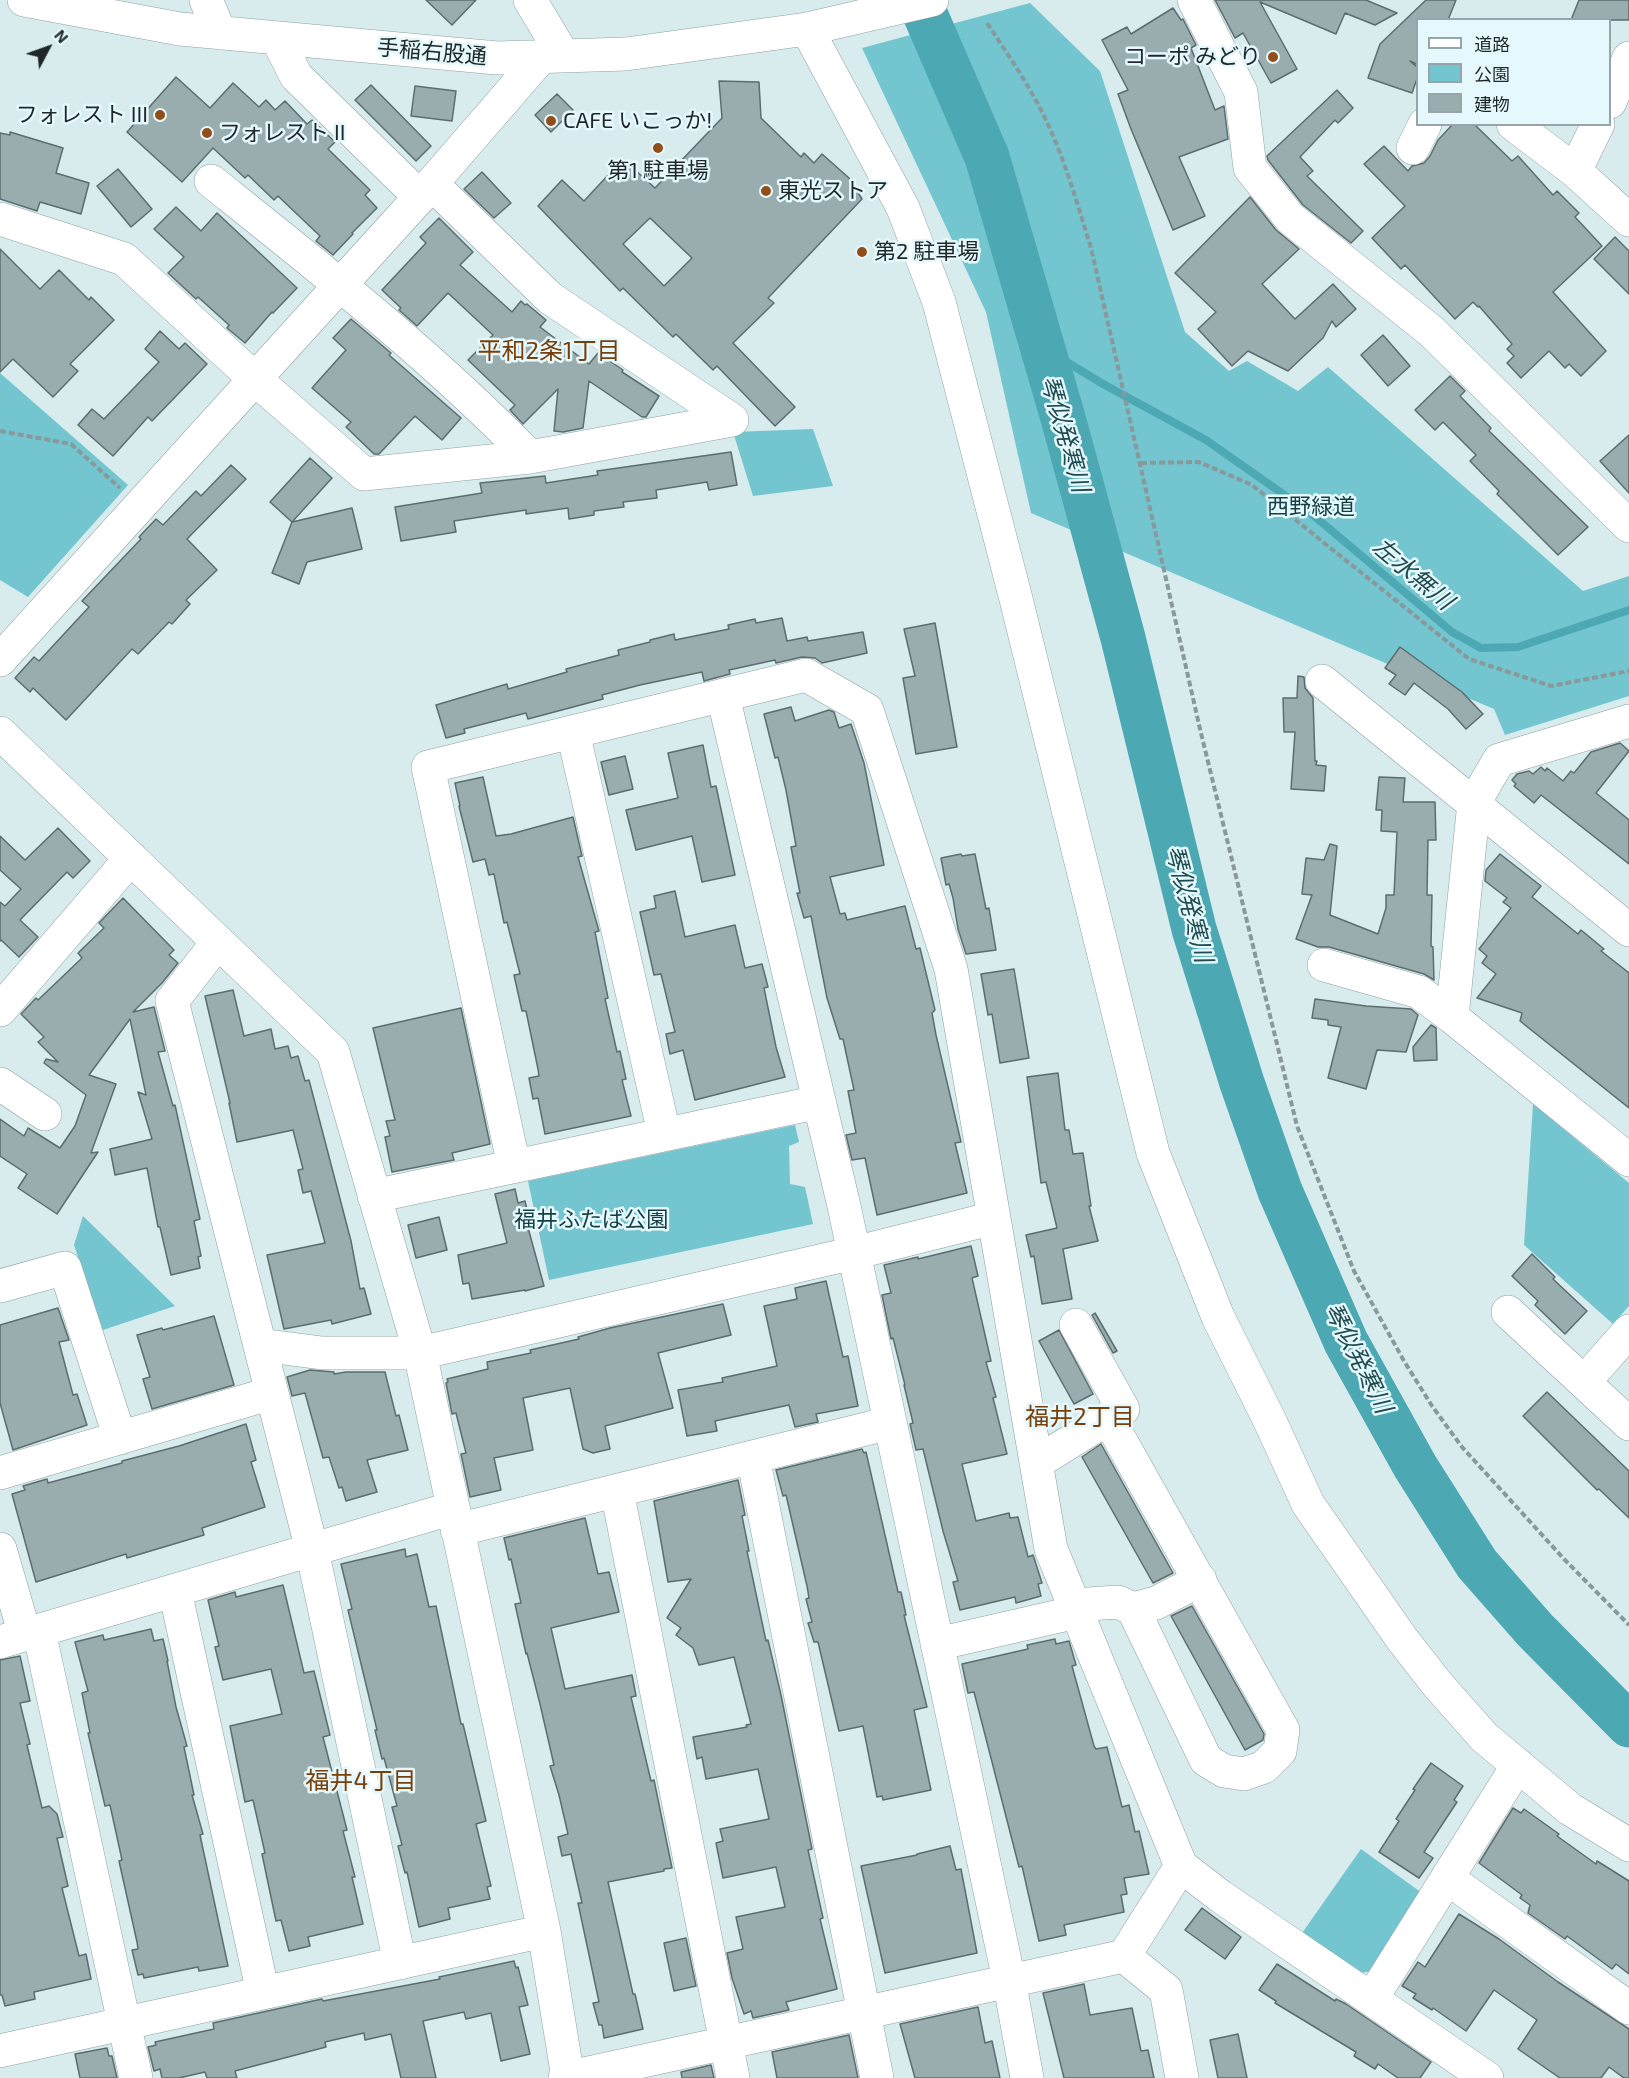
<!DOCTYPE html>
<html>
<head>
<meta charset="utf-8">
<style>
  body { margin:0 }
  #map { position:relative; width:1629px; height:2078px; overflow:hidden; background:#d8ecee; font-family:"Exo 2","Noto Sans JP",sans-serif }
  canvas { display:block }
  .legend { position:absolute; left:1416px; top:18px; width:195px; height:108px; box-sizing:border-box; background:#e5f9fc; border:2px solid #96a5a7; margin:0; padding:8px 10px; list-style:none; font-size:18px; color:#1f2728 }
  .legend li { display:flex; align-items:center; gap:12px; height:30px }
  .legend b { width:30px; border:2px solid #96a5a7 }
  .north { position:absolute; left:18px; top:18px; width:60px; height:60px; -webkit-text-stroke:4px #e5f9fc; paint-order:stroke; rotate:49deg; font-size:16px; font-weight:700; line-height:24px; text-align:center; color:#1f2728 }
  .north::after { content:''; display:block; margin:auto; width:21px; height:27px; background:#1f2728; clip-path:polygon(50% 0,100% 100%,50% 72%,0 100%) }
</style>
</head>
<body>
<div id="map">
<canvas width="1629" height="2078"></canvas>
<ul class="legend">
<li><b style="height:8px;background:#fff"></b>道路</li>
<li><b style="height:16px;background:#73c5cf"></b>公園</li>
<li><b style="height:16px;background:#99adaf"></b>建物</li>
</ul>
<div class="north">N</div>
</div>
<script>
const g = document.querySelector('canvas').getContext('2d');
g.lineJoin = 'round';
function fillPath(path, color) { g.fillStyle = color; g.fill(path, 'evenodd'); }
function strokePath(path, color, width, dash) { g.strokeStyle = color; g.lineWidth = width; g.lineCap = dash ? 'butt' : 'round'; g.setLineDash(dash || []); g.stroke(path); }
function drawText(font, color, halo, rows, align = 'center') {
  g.font = font + ' "Exo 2","Noto Sans JP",sans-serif'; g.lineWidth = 5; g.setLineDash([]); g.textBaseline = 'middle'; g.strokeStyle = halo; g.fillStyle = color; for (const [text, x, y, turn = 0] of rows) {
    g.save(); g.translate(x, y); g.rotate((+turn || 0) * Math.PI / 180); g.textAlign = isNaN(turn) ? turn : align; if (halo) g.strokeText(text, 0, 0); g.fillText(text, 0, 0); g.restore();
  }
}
const green = new Path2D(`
  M1030,3L1100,71L1185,332L1229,371L1247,361L1298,391L1328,367L1583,591L1629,576V696L1505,735L1494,709L1031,513L986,312L862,48Z
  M0,373L128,485L28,597L0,580Z
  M813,429L833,486L753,496L733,432Z
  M1533,1104L1629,1183V1306L1613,1324L1524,1245Z
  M795,1125L799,1142L789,1146L790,1184L805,1187L813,1224L549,1280L528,1181Z
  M83,1216L175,1306L103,1330L74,1245Z
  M1361,1849L1422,1893L1372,1971L1356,1974L1300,1936Z`);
const stream = new Path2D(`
  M1042,347L1103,384L1206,440L1313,515L1452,632L1481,648L1518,647L1629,610`);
const river = new Path2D(`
  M919,0L987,157L1063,418L1123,638L1194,929L1242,1083L1280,1191L1346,1342L1415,1466L1477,1564L1535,1630L1629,1725`);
const building = new Path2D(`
  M426,0H476L452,25Z
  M1215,0H1366L1397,13L1375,25L1345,13L1336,34L1260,2L1297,69L1271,83L1243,33L1235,38Z
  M1426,0H1456L1448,20H1418V65L1410,61L1418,68V76L1412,93L1368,78L1380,44Z
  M1579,0H1629V20H1571Z
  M1173,8L1181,20L1183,19L1196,45L1191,48L1215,110L1224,106L1228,139L1179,157L1205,216L1173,230L1131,129L1118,94L1128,90L1102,40L1127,27L1131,34Z
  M176,77L210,108L233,83L259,107L266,100L275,110L285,101L307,124L312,120L335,142L328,149L370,190L365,195L377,208L352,233L353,234L333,255L316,241L320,236L278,196L274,200L248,175L245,178L213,148L182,182L127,132Z
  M719,81L759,82L761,118L801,157L804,153L814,163L822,154L849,178L862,199L768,298L774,303L733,343L795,407L775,426L717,366L713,370L676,334L673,337L623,288L620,291L538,206L562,180L584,201L623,159L655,188L722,118ZM650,218L692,258L664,286L623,244Z
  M371,85L431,146L416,161L355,100Z
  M415,86L456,91L452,121L411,116Z
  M1337,90L1353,108L1338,123L1335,120L1300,157L1313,171L1307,176L1363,231L1351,243L1303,205L1268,160L1267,156Z
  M557,94L573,110L551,132L535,115Z
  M1453,124H1474L1512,161L1518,156L1553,195L1557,191L1579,213L1575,217L1602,246L1553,292L1606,351L1581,376L1569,364L1565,368L1549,351L1521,378L1507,363L1514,356L1507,349L1512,344L1479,306L1478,307L1473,302L1455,319L1405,265L1401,269L1372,238L1405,206L1364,164L1384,146L1408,171L1412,166L1424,163L1430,156L1438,140Z
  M10,132L63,148L56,173L89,183L81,214L40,202L37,211L0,199V133L10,135Z
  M118,169L152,209L131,227L97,186Z
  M482,172L511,203L494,218L464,189Z
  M1250,197L1276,230L1299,249L1262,284L1295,319L1333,284L1356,309L1336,327L1332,321L1323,338L1288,371L1248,351L1232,366L1198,329L1216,312L1175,273Z
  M176,207L201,231L217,213L297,288L273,313L272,312L245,343L227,328L229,325L198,297L196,299L168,273L184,257L154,229Z
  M439,218L473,252L460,265L512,312L521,301L525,305L527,304L546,320L540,327L589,364L598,353L623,370L622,372L659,396L646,417H642L589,381L583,428L563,432L554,431L558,389L523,424L510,410L515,405L468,360L493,335L448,293L417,326L399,310L401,308L382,290L426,243L420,237Z
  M1615,237L1629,251V294L1594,259Z
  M0,249L40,289L59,270L89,300L91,297L114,320L70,364L78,371L53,397L13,359L0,372Z
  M351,319L391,353L389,355L461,418L442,440L415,416L379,454H374L346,427L351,422L312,388L346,350L333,338Z
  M160,331L179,349L185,343L207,364L152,421L148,417L113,456L78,425L92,409L104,419L159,362L145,349Z
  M1383,335L1410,366L1388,386L1361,355Z
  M1450,376L1465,391L1460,396L1491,428L1489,431L1588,527L1558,555L1497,494L1499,491L1470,461L1476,455L1443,422L1435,430L1415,410Z
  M1629,435V493L1600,461Z
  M731,452L737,485L709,490L707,482L656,490L657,498L623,502L624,507L594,511V515L569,519L568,508L526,514V510L454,521L456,532L401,541L395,507L482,493L480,483L545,476L546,483L598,475L597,471Z
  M310,458L332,478L292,522L270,502Z
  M231,465L246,479L187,539L217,570L186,600L190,604L172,624L169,622L138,654L132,649L66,720L33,688L30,692L15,678L34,657L39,661L89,607L82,601L141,539L139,537L156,519L163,525L196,491L201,496Z
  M352,508L362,549L307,562L299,584L272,573L292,522Z
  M782,618L787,641L807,637L808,641L863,632L867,653L822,663L815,658L802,657L776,663L775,660L729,670L730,674L704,681L702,672L640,685L602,695L603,699L528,719L526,713L464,729L465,733L446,738L436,705L507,684L508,689L567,672L566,669L619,655L618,650L650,642V640L674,634L675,640L729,629L728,625L755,619L756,623Z
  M935,623L957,747L916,754L903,678L915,676L904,629Z
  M1400,647L1462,692L1483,714L1466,729L1448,709L1414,683L1405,695L1389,684L1396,675L1385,668Z
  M1298,676L1304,677L1305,688L1313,698L1315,761H1317L1316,765L1326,766L1324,791L1291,789L1295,732H1284L1283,698H1297Z
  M791,707L795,721L829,710L834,712L839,728L851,724L864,763L884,865L830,877L840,914L845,913L847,920L905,906L916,949L920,948L935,1010L932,1013L936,1035L961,1142L955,1143L967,1193L877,1215L865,1158L852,1160L846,1135L856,1133L848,1091L854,1090L843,1039H840L827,998L811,916L804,918L797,893H800L791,847L796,846L786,790L778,757L775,758L764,714Z
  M1620,743L1629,751L1596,793L1629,820V864L1541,795L1534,803L1514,786L1516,784L1512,780L1517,774L1529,771L1533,774L1541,767L1545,771L1547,768L1563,781L1571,771L1574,773L1591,752Z
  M703,745L711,787L716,786L735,875L702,882L692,836L636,850L626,810L678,798L668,753Z
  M625,756L633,789L609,795L601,762Z
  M483,777L496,836L511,834L573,817L582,856L578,857L599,931L595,932L608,998L605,999L617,1052L620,1051L626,1079L622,1080L631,1116L545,1134L538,1098L533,1099L529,1078L539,1076L538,1069L526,1011H522L514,975L520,974L507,922L504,923L494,874L489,875L485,859L473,862L459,806H460L455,783Z
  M1379,777L1405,778L1403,802H1435L1436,840H1428L1427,895H1432L1431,946L1433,947L1434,980L1424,974L1329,947H1318L1296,939L1312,895L1302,894L1306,858L1324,860L1330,844L1337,846L1330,915L1378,934L1386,908V895H1394L1397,832L1381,831L1382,810H1376Z
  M58,828L90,861L73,878L67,872L20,920L38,937L19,957L1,940L0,941V902L5,906L21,889L0,870V836L25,860Z
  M961,854L962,856L975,854L986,909L989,908L996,950L966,954L958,929L953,898L949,884L946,885L941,858Z
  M1500,854L1541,886L1532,897L1578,934L1581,930L1604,949L1601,951L1629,973V1108L1520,1021L1522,1013L1477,998L1496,974L1482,963L1487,956L1479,949L1511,908L1503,902L1507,898L1485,881L1486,870Z
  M675,891L685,937L735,925L745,968L762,964L768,987L764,988L776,1047L785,1077L695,1100L683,1050L670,1054L666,1034L675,1032L661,974L654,975L640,912L656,908L654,896Z
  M123,898L174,950L169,955L178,963L162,983L133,1012L154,1007L165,1051L158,1052L173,1106L175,1105L200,1219L194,1221L201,1256L198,1257L200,1268L171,1275L160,1227H158L147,1168L115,1175L110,1149L152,1139L138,1092L146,1095L130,1019L89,1075L116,1084L91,1153L98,1152L57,1214L18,1188L27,1174L0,1156V1119L24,1136L28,1128L60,1148L75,1126L86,1095L44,1063L46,1059L58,1062L38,1042L44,1037L21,1014L36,998L38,1000L82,958L78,953L104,928L99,923Z
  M1014,969L1029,1058L1000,1063L992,1014L988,1015L981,974Z
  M233,990L244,1036L271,1029L275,1049L288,1046L291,1058L298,1056L305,1081L309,1080L351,1241L360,1289L364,1288L371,1314L332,1324L331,1320L284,1329L267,1255L325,1243L311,1191L303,1193L298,1170L303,1169L293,1130L237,1142L229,1103H230L205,996Z
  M1315,999L1366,1006L1411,1009L1418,1015L1406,1052L1377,1050L1366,1089L1328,1078L1341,1027L1328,1025V1020L1312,1018Z
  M461,1008L490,1144L452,1153L454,1160L392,1172L385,1137L390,1136L386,1121L395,1120L373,1028Z
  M1431,1025L1436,1028L1437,1060L1414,1061L1413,1047Z
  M1058,1073L1065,1130H1069L1073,1154L1083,1153L1091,1206H1089L1098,1241L1063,1249L1072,1299L1042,1304L1034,1256L1031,1257L1026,1235L1057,1228L1046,1182L1041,1183L1027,1077Z
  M515,1189L518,1203L525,1201L530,1223L527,1224L544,1286L525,1291V1290L472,1299L469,1283L463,1284L458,1255L507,1243L495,1194Z
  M439,1217L447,1250L416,1258L408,1225Z
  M971,1246L978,1276L972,1278L991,1361L986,1362L996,1397L993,1398L1007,1454L962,1464L976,1521L1009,1513L1010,1518L1018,1517L1028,1557L1033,1555L1035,1561L1042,1583L1038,1584L1041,1596L1016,1603L1015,1597L960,1610L953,1582L958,1581L943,1531L923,1449L916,1450L910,1424L913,1423L904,1385H905L893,1338L891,1339L882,1295L891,1293L884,1265L918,1257V1259Z
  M1532,1254L1555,1277L1553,1279L1587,1311L1565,1334L1535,1305L1538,1301L1512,1276Z
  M826,1281L843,1357L848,1356L858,1406L816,1414L818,1422L795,1427L789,1405L715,1421L717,1431L687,1436L678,1390L723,1382L722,1378L777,1366L764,1306L797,1299L795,1288Z
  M723,1304L731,1335L658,1353L673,1408L605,1426L610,1449L593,1453L583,1449L570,1388L523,1398L533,1450L494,1458L501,1490L470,1497L461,1454L466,1453L456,1413L452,1414L446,1383L448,1382L447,1379L488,1369L487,1362L531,1353L530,1350L579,1339L578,1337L610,1328Z
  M58,1308L69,1340L59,1342L73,1395L77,1394L87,1425L13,1450L0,1403V1325Z
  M1095,1313L1117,1351L1113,1353L1092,1315Z
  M214,1316L234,1385L152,1409L143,1379L150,1377L137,1335L162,1328L163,1330Z
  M1059,1330L1093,1394L1074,1404L1039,1341Z
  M310,1370L334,1372V1374L346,1372H385L396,1416L399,1415L408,1450L367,1460L377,1492L346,1501L342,1487L339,1488L329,1457L323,1458L305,1393L292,1396L287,1377Z
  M1547,1392L1629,1471V1518L1599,1489L1597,1490L1523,1416Z
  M246,1424L256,1460L251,1462L265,1507L202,1528L204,1535L127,1558L126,1554L36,1582L12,1494L25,1490L23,1486L47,1479L48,1483L122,1463V1461L179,1446Z
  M1101,1444L1173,1573L1153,1583L1082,1457Z
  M862,1449L864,1453L866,1452L898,1592H901L906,1615H904L927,1707L914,1710L931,1790L883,1800L882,1796L877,1797L863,1726L839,1731L818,1642H814L808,1623L812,1622L806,1599L809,1598L807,1586L786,1495L783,1496L776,1470Z
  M738,1480L745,1515L742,1516L749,1551H747L766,1641L768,1640L781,1695L812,1849L808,1850L823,1918L820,1919L837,1989L786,2002L789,2010L753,2018L751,2011L744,2014L732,1978L727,1953L743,1949L736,1917L785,1907L776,1867L723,1878L716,1843L723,1841L720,1829L769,1819L758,1769L706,1779L702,1757L697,1759L693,1737L747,1727L746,1725L751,1724L734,1657L699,1665L693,1648L676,1635L681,1628L667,1618L691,1579L668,1582L654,1501Z
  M585,1518L598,1574L609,1572L619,1612L551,1628L565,1689L632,1675L636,1696L631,1697L651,1781L654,1780L672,1868L664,1869V1871L608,1882L633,1994H635L643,2029L604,2038L602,2025H599L593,2003L599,2002L578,1903H582L571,1854L562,1856L558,1837L568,1834L559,1795L550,1766L554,1765L540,1704L527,1653L526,1654L515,1604L521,1603L511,1559L509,1560L504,1538Z
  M405,1549L406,1557L417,1554L429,1607L436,1606L461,1724H463L486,1821L476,1824L491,1886L487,1887L490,1899L448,1908L450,1919L419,1927L407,1872L405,1873L398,1846L402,1845L392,1807L397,1806L384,1758L382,1759L375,1730H377L348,1610L352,1609L341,1564Z
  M283,1585L304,1673L314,1671L330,1735L323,1737L347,1830L343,1831L355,1877H352L363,1924L308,1937L310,1946L289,1951L281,1920L276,1921L262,1854L265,1853L253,1800L245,1802L230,1726L282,1714L271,1669L223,1680L215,1647L219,1646L208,1600L235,1592L236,1597Z
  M1192,1606L1264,1734L1263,1740L1245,1750L1171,1616Z
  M151,1629L154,1641L163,1639L168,1661H167L176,1707L187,1746L184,1747L194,1795H192L203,1834L200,1835L228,1966L199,1971L198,1967L144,1978L143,1974L138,1975L132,1950L138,1949L137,1942L119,1861L122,1860L110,1805L105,1806L88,1733H90L82,1693L88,1691L75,1642L103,1635L104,1640Z
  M1055,1639L1056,1644L1069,1641L1072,1651L1076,1665L1072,1666L1094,1746L1096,1749L1107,1747L1122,1807L1129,1805L1135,1832L1139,1831L1149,1874L1124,1878L1127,1894L1121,1895L1124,1912L1064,1925L1066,1935L1039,1941L1022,1866L1019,1867L974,1692L968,1693L962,1664L1028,1649L1027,1645Z
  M20,1656L30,1701L20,1703L30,1744L27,1745L42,1808L49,1806L57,1814L63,1837L57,1838L68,1886L62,1888L79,1956L86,1954L91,1979L34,1992L35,1999L5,2006L2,1995H0V1660Z
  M1431,1763L1463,1786L1454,1800L1457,1802L1424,1852L1433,1858L1419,1878L1379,1852L1399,1821L1396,1819L1415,1790L1413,1789Z
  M1513,1808L1521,1813L1524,1809L1559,1834L1557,1836L1596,1864L1597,1861L1629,1881V1974L1616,1964L1612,1969L1567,1936L1565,1939L1528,1913L1530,1905L1520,1898L1522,1895L1479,1863Z
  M950,1846L956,1870L961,1869L977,1953L885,1973L861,1866L917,1855V1854Z
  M1202,1908L1241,1937L1225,1959L1185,1930Z
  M1459,1914L1499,1939L1558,1982L1629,2029V2078H1624L1609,2067L1601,2078H1560L1518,2049L1537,2020L1494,1990L1466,2031L1433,2008L1432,2010L1413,1998L1416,1994L1402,1986L1418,1962L1425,1967Z
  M686,1938L696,1986L674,1991L664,1943Z
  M514,1961L516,1968L518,1967L528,2005L519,2007L530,2054L501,2061L491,2013L466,2019L464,2012L423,2021L436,2078H401L391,2034L365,2040L364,2033L325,2042L326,2047L235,2071L237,2078H207L205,2072L179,2078H162L160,2069L154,2071L148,2047L156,2045L155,2042L214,2029L213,2023L322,1999L323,2001L440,1979L439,1977Z
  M1277,1964L1335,2001L1336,1999L1346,2004L1431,2062L1420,2078H1398L1378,2064L1375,2069L1354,2056L1356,2052L1275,2003L1276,2001L1259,1990Z
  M1084,1984L1090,2015L1132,2008L1141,2051L1148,2050L1154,2078H1064L1043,1993Z
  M978,2007L985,2043L992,2041L1000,2078H915L900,2024Z
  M1238,2034L1247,2078H1218L1210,2040Z
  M849,2035L858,2078H777L772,2052Z
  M107,2048L109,2056H112L117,2078H80L75,2054Z
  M711,2065L714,2078H682L681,2072Z`);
const path = new Path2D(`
  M987,23C1007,53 1027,82 1043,114C1064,156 1077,203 1091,248L1200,729L1297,1126L1354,1271L1404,1361L1432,1406L1462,1447L1564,1559L1629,1625
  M0,431L71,444L120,488
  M1141,463L1199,462L1252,485L1469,659L1551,686L1629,671`);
const minor = new Path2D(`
  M24,0L180,29L497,58L626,54L807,29L932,0
  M206,0L220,33
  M530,0L563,55
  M1194,0L1241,92L1250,168L1290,218L1431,331L1629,526
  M807,29L903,208L939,302L1016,599L1153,1153L1218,1317L1269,1419L1308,1504L1402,1639L1438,1685L1484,1737L1570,1809L1629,1845
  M277,38L296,76L420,197
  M1610,102L1629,58
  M1513,124L1575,171L1629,220
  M1413,148L1425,124
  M1575,171L1598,124
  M211,181C321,269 432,356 530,457
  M0,219L124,259L255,379L364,474L530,457L732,420L550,298L432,184
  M0,660L420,197L542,56
  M1322,681L1629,930
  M723,696L844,1206L1009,1980L1027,2078
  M573,732L664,1133
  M0,733L333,1052L420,1353L544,1931L568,2078
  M218,942L172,1001L312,1550L400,1963
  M1324,965L1419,992L1452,1017L1629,1160
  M0,1010L131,858
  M1452,1017L1474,803L1499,760L1629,721
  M0,1084L45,1114
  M514,1166L428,767L806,675L867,710L951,969L1051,1549L1181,1866L1220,1896L1487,2078
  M374,1196L819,1102
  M0,1286L65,1268L120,1438
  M1508,1312L1629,1424
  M260,1345L322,1353H420L854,1253L994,1218
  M1584,1382L1629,1331
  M753,1457L877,2078
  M1036,1463L1123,1409L1076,1325
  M0,1473L272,1393
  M617,1491L733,2078
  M457,1530L890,1423
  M0,1549L25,1635
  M175,1591L263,1993
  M1074,1605L1118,1602L1133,1609L1206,1760L1224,1771L1244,1774L1264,1767L1280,1751L1283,1730L1108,1418
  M1133,1609L1156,1603L1200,1580
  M39,1631L136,2078
  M0,1642L453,1508
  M937,1644L1077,1612
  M1447,1878L1629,2008
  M1124,1956L1166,1990L1182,2078
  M1372,1998L1518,1765
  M0,2051L544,1931
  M565,2078L1124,1956L1181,1866`);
const markers = [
  [1273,57,6,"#904f1a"],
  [160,115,6,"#904f1a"],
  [551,121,6,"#904f1a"],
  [207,133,6,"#904f1a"],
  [658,148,6,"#904f1a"],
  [766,191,6,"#904f1a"],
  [862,252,6,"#904f1a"]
];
const streetNames = [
  ["手稲右股通",432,52,5]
];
const poiNames = [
  ["コーポ みどり",1261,57,"right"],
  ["フォレスト III",148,115,"right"],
  ["CAFE いこっか!",563,121],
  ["フォレスト II",219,133],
  ["第1 駐車場",658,171,"center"],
  ["東光ストア",778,191],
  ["第2 駐車場",874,252]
];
const parkNames = [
  ["西野緑道",1311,507],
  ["福井ふたば公園",591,1220]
];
const neighbourhoodNames = [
  ["平和2条1丁目",549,351],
  ["福井2丁目",1080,1417],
  ["福井4丁目",361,1781]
];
const waterNames = [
  ["琴似発寒川",1065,434,74],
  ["左水無川",1413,574,40],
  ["琴似発寒川",1189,904,75],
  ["琴似発寒川",1358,1358,63]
];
fillPath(green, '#73c5cf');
strokePath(stream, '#4ca8b3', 8);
strokePath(river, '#4ca8b3', 45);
fillPath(building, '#99adaf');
strokePath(building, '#5b6d6f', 1.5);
strokePath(minor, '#8da0a3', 34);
strokePath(path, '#89989a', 4, [6, 3]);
strokePath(minor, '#fff', 33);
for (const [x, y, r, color] of markers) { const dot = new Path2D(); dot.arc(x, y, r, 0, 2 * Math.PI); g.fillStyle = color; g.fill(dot); strokePath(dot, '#e5f9fc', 2); }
drawText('22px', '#1f2728', '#e5f9fc', streetNames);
drawText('22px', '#1f2728', '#e5f9fc', poiNames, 'left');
drawText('22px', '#133e43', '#e5f9fc', parkNames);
drawText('24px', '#793f0b', '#e5f9fc', neighbourhoodNames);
drawText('italic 24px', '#214b50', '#e5f9fc', waterNames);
</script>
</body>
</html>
